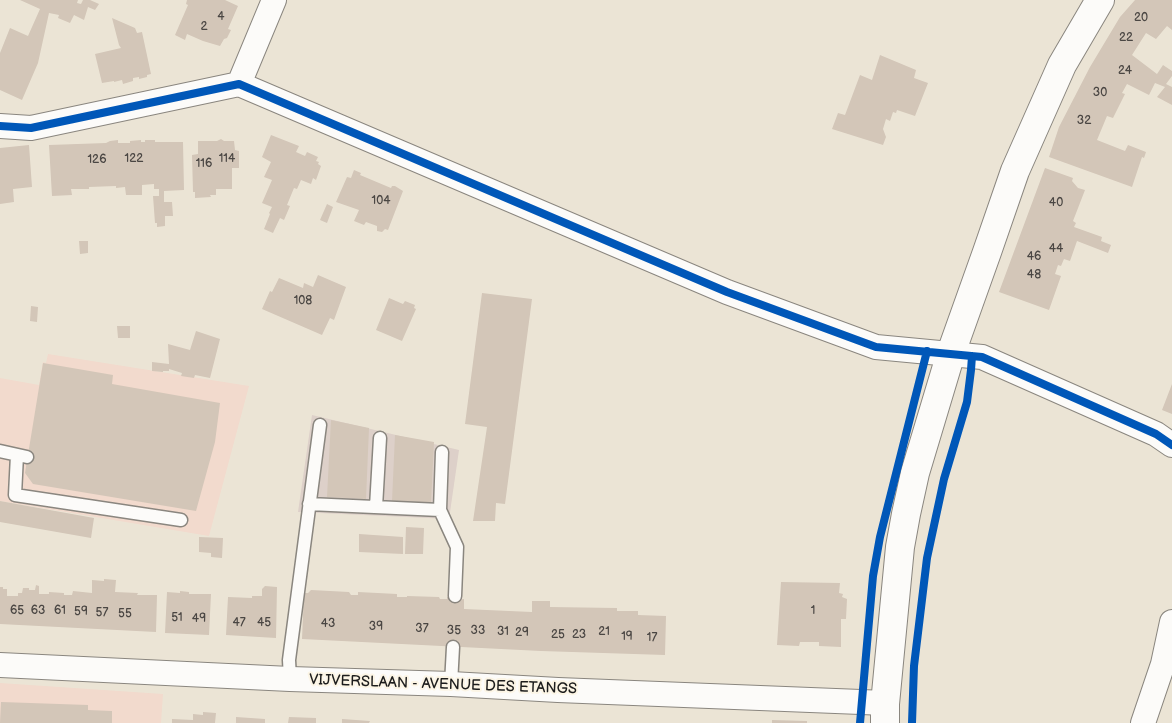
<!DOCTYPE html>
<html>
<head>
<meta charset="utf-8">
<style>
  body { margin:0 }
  canvas { display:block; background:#ebe4d5 }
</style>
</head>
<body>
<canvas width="1172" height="723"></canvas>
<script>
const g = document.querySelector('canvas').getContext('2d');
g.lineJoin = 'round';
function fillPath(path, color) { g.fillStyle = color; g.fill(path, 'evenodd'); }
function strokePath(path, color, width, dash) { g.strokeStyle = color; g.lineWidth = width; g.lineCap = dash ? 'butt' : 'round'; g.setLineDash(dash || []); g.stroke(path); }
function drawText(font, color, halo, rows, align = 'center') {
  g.font = font + ' "Balsamiq Sans",sans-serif'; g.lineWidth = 4; g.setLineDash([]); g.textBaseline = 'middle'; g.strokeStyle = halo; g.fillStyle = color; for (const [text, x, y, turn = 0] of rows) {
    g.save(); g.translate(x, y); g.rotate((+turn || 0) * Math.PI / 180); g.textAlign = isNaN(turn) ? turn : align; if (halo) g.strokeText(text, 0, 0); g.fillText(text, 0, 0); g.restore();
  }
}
const built = new Path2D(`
  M48,354L249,386L209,536L0,501V378L39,385L43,362L46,363Z
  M0,683L163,694L161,723H0Z`);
const industrial = new Path2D(`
  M312,415L459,450L449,519L298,512Z`);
const building = new Path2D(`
  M20,0H78L77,3L81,4L83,0H90L99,4L95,10L88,7L84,20L74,15L70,23L58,18L59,15L49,13L38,63L22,100L0,90V53L10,28L28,36L40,9Z
  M187,0H225L238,6L228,29L231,30L227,38L224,39L220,46L203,41L187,34L185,40L175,35L188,5L186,4Z
  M1135,0H1172V30L1167,26L1156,39L1146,33L1132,55L1157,74L1163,65L1172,71V76L1166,84L1172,87V105L1157,97L1165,87L1155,83L1149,95L1127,84L1122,93L1125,94L1113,118L1107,116L1097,140L1125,151L1128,145L1146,152L1144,158L1142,157L1132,187L1049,157L1059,127L1090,67L1120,17Z
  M112,18L135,28L137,33L142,32L151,74L147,75V77L139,79V77L133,78V81L123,84L122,80L114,82V81L102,83L95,54L121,48L119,45Z
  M880,55L916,70L914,78L928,83L915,116L897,110L896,113L893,112L890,121L886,119L883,129L886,137L883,145L832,129L838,113L845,115L860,75L872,80Z
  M271,135L299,146L296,152L305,156L307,152L318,157L316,161L319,162L318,164L321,166L316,180L313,178L311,184L301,180L297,189L294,188L287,205L290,206L284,220L280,218L273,233L264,229L270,214L269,213L272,207L262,203L272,180L264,177L271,162L262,157Z
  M221,139L224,141H234L235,150L239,151V168H232V189H216V195H210L211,197L195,198V192H193L192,155L198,154V141H217Z
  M118,140V143H130V141L141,140V142H145V140H155V142H183L184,190L164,191V202H172L173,216H165V226L157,227V223H155L153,196H159V189H154V184L142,185V195H126L125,187L116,188V186L89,187V189H71L72,195L52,196L49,145L106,143L110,141Z
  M29,145L32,187L13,189L14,202L0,204V148Z
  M1045,168L1073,178L1072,181L1078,188L1085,190L1073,221L1076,223L1074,227L1102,237L1101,241L1111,245L1108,253L1077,241L1070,261L1064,259L1061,266L1058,265L1055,274L1061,276L1049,310L999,292Z
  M354,170L361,173L360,175L391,188L392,186H395L403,191L388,230L385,229L382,232L377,231V226L366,222L364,225L354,221L359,210L336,202L347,177L351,178Z
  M327,204L333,207L327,223L320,220Z
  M79,241H88V253L80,254Z
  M318,275L346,287L334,320L330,318L322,335L262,309L270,291L272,292L279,278L303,288L304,283L313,287Z
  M482,293L532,299L505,504L496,503L495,521H473L487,427L465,424Z
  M389,298L403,304L405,301L415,305L414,308L416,309L402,341L376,330Z
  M31,306L38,307L37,322L30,321Z
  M117,326H130V338H118Z
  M196,331L220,339L210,378L195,375L194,378L181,376L182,373L169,369V371H163V372L152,371V362L169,364L168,344L190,350Z
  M43,363L113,375L112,384L220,403L215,442L196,511L33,484L25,473Z
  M1172,384V414L1162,410Z
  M331,420L369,428L366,499L327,497Z
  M395,435L434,442L431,503L392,501Z
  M0,501L94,518L91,538L0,522Z
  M406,527L424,528L423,554H405Z
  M359,534L403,537V554L359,552Z
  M199,537L223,538L222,558L211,557V553L199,552Z
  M104,579L116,580L115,592L138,593L137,595H157L156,632L0,624V587H3V589H7V596H18V593H22L23,588H29V590H35L36,585L39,586V594H49V592L64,593V595H72L73,591L92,593V580L104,581Z
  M781,582L840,583L839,593L843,594L842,597L847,599L846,619H841V647L819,646V642H800L799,646L777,645Z
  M265,586L277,587L276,638L226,635L228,597L252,598V596H262V589Z
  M311,590L349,592L351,595H358V592L397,594V597H407V596L439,597L440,599H447V597L458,596V600L464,599V609L532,612V601H550V607L617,608V611H638V615L666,616L665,655L541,651L302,639L304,593H308Z
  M180,591L189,592V594H211L209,635L165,633L167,592L180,593Z
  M1,702L88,705V710L112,711V723H0Z
  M203,712L216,713L215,723H172V719L193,720V714L203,715Z
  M236,717L265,719V723H236Z
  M289,717L316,718V723H288Z
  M342,719L370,721L369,723H342Z
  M772,720L807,721V723H772Z`);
const service = new Path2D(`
  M0,451L27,457
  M17,455L15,495L181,520
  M309,504L440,510L442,452
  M376,507L380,438
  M440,510L457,547L455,596
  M290,679L289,660L320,425
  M451,684L453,647`);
const minor = new Path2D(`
  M239,84L274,0
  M0,126L31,128L239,84L727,292L876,347L982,357L1156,434L1172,445
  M0,665L290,679L451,684L558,690L886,703
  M1143,723L1163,664L1172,622`);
const tertiary = new Path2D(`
  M885,723V704L900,547L906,514L915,473L951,353L987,252L1015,171L1062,65L1100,0`);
const cycleway = new Path2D(`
  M0,126L31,128L239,84L727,292L876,347L982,357L1156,434L1172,445
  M860,723L873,576L880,537L927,351
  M912,723L914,666L927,558L944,479L967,402L971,370L972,356`);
const numberNames = [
  ["4",221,17],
  ["20",1141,18],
  ["2",204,27],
  ["22",1126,38],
  ["24",1125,71],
  ["30",1100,93],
  ["32",1084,121],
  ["122",134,159],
  ["114",227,159],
  ["126",97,160],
  ["116",204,164],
  ["104",381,201],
  ["40",1056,203],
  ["44",1056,249],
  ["46",1034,257],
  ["48",1034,275],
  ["108",303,301],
  ["65",17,611],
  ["63",38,611],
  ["61",60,611],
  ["1",813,611],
  ["59",81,612],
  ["57",102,613],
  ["55",125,614],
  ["51",177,618],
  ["49",199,619],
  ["47",239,623],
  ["45",264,623],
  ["43",328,624],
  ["39",376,627],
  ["37",422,629],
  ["35",454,631],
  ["33",478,631],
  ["31",503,632],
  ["21",604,632],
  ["29",522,633],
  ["25",558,635],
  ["23",579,635],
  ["19",627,637],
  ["17",652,638]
];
const streetNames = [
  ["VIJVERSLAAN - AVENUE DES ETANGS",443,685,2]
];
fillPath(built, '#f2dacd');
fillPath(industrial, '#ddd0c9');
fillPath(building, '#d3c6b8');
strokePath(service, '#8a867f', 15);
strokePath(minor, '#8a867f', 26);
strokePath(tertiary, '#8a867f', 30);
strokePath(service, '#fcfbf9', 12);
strokePath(minor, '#fcfbf9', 24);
strokePath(tertiary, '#fcfbf9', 28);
strokePath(cycleway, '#0057b8', 8);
drawText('12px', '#4a4643', null, numberNames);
drawText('15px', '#1c1c1c', '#fcf5e5', streetNames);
</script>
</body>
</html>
